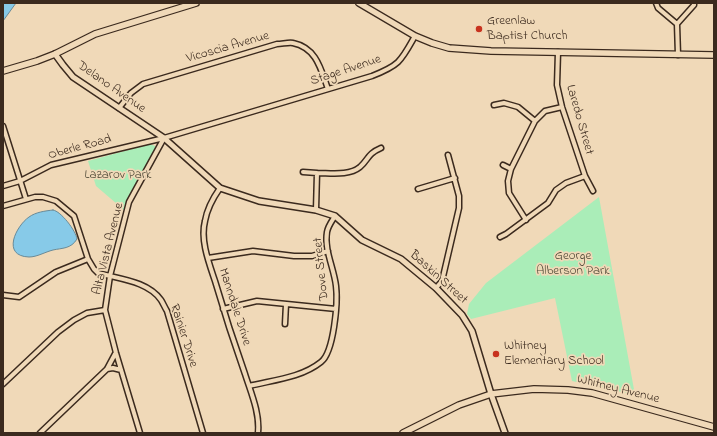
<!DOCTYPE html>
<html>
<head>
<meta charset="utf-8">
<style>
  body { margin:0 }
  #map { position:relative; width:717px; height:436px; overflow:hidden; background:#f0d9b8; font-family:"Indie Flower",sans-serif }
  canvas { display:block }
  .frame { position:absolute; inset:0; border:4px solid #3b2a1e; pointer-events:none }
</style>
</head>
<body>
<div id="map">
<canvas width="717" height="436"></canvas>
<div class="frame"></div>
</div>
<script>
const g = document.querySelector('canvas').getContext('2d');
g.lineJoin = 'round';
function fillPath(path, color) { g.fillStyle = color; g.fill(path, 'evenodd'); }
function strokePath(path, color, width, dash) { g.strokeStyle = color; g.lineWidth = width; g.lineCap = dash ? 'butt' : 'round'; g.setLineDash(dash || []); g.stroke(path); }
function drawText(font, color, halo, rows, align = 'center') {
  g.font = font + ' "Indie Flower",sans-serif'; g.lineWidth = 3.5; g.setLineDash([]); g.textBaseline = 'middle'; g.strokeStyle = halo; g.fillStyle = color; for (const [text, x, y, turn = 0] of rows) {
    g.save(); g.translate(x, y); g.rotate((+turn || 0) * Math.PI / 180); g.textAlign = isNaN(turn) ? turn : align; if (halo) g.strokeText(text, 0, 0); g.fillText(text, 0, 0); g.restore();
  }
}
const green = new Path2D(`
  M150,144L155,146V149L124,210L96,186L88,161Z
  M599,197L635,395L572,381L555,298L471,319L467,314L469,304L486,283Z`);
const water = new Path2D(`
  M3,3H16L3,21Z
  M53,210C61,211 76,231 77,239C71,249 62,248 53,250C45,252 37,257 29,257C1,256 16,226 29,217C36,212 45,211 53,210Z`);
const minor = new Path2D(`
  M656,3L658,8L677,24
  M677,24L678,55
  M677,24L694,5V3
  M558,52L557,85L562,107L585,176L593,191
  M494,105L504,103L518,107L535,121
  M119,108L131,93L143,84L277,44C282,44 289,42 293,43C317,48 321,70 328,89
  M3,126L26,199
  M503,165L511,169
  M303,172L317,173
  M3,186L20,181L51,165L164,138L372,76C400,65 401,61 415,36
  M220,188C213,198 207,209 205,221C200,240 209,263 215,281C224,312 234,343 245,374C251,393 260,413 258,433
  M418,189L455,178
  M3,206L35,197H43L56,201L74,216L88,259L94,269L98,273C119,279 148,281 161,300C163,303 165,308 167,311L203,433
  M316,210L317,173C331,173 349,176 360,167C369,159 367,154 381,148
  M526,220L509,193L508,181L511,169L535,121L545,111L562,107
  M500,237L506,234L548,203L556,190L566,183L585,176
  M208,258L253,251L294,256H312L328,251
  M436,288L442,281L459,208V196L448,155
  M3,295L19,297L56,272L88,259
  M223,309L257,301L336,309
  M285,324L286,304
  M107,369L113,368L121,370
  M3,384L58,332L74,320L87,313L105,310
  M249,386C273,380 301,378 321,362C334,352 338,302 336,286C334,268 324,250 327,232C328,226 332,221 335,216
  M40,433L107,369L115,354
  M140,433L116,353L105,310L110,276L129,202L164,138`);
const tertiary = new Path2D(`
  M55,54L63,65L73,77L164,138L220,188L259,201L316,210L335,216L362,240L401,259L436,288L462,315L472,331L491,394L505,433`);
const secondary = new Path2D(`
  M359,3L415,36L432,43L449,48L491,51L714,55
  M3,71L37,61L55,54L95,34L196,3
  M403,433L459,405L491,394L534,389L568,390L592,393L714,427`);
const markers = [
  [479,29,4,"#c8321e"],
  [496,354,4,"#c8321e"]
];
const poiNames = [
  ["Greenlaw",487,22],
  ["Baptist Church",487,37],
  ["Whitney",504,347],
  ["Elementary School",504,362]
];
const streetNames = [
  ["Vicoscia Avenue",228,48,-16],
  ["Stage Avenue",346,71,-18],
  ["Delano Avenue",111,88,35],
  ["Laredo Street",579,120,74],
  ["Oberle Road",80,148,-15],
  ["Alta Vista Avenue",109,249,-76],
  ["Dove Street",322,269,-96],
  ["Baskin Street",438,278,42],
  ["Manndale Drive",234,307,72],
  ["Rainier Drive",183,336,72],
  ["Whitney Avenue",618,390,14]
];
const parkNames = [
  ["Lazarov Park",118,176],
  ["George",573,257],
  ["Alberson Park",573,272]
];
fillPath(green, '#aaedb8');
fillPath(water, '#87cae8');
strokePath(water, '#698a97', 1);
strokePath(minor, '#3b2a1e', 7);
strokePath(tertiary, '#3b2a1e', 8);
strokePath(secondary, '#3b2a1e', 8);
strokePath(minor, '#f0d9b8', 4);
strokePath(tertiary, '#f0d9b8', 5);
strokePath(secondary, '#f0d9b8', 5.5);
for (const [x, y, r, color] of markers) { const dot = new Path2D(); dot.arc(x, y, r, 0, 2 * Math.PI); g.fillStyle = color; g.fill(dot); strokePath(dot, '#f0d9b8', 1.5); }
drawText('13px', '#3b2a1e', '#f0d9b8', poiNames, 'left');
drawText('13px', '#3b2a1e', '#f0d9b8', streetNames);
drawText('13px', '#4c4735', '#f0d9b8', parkNames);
</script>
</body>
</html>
